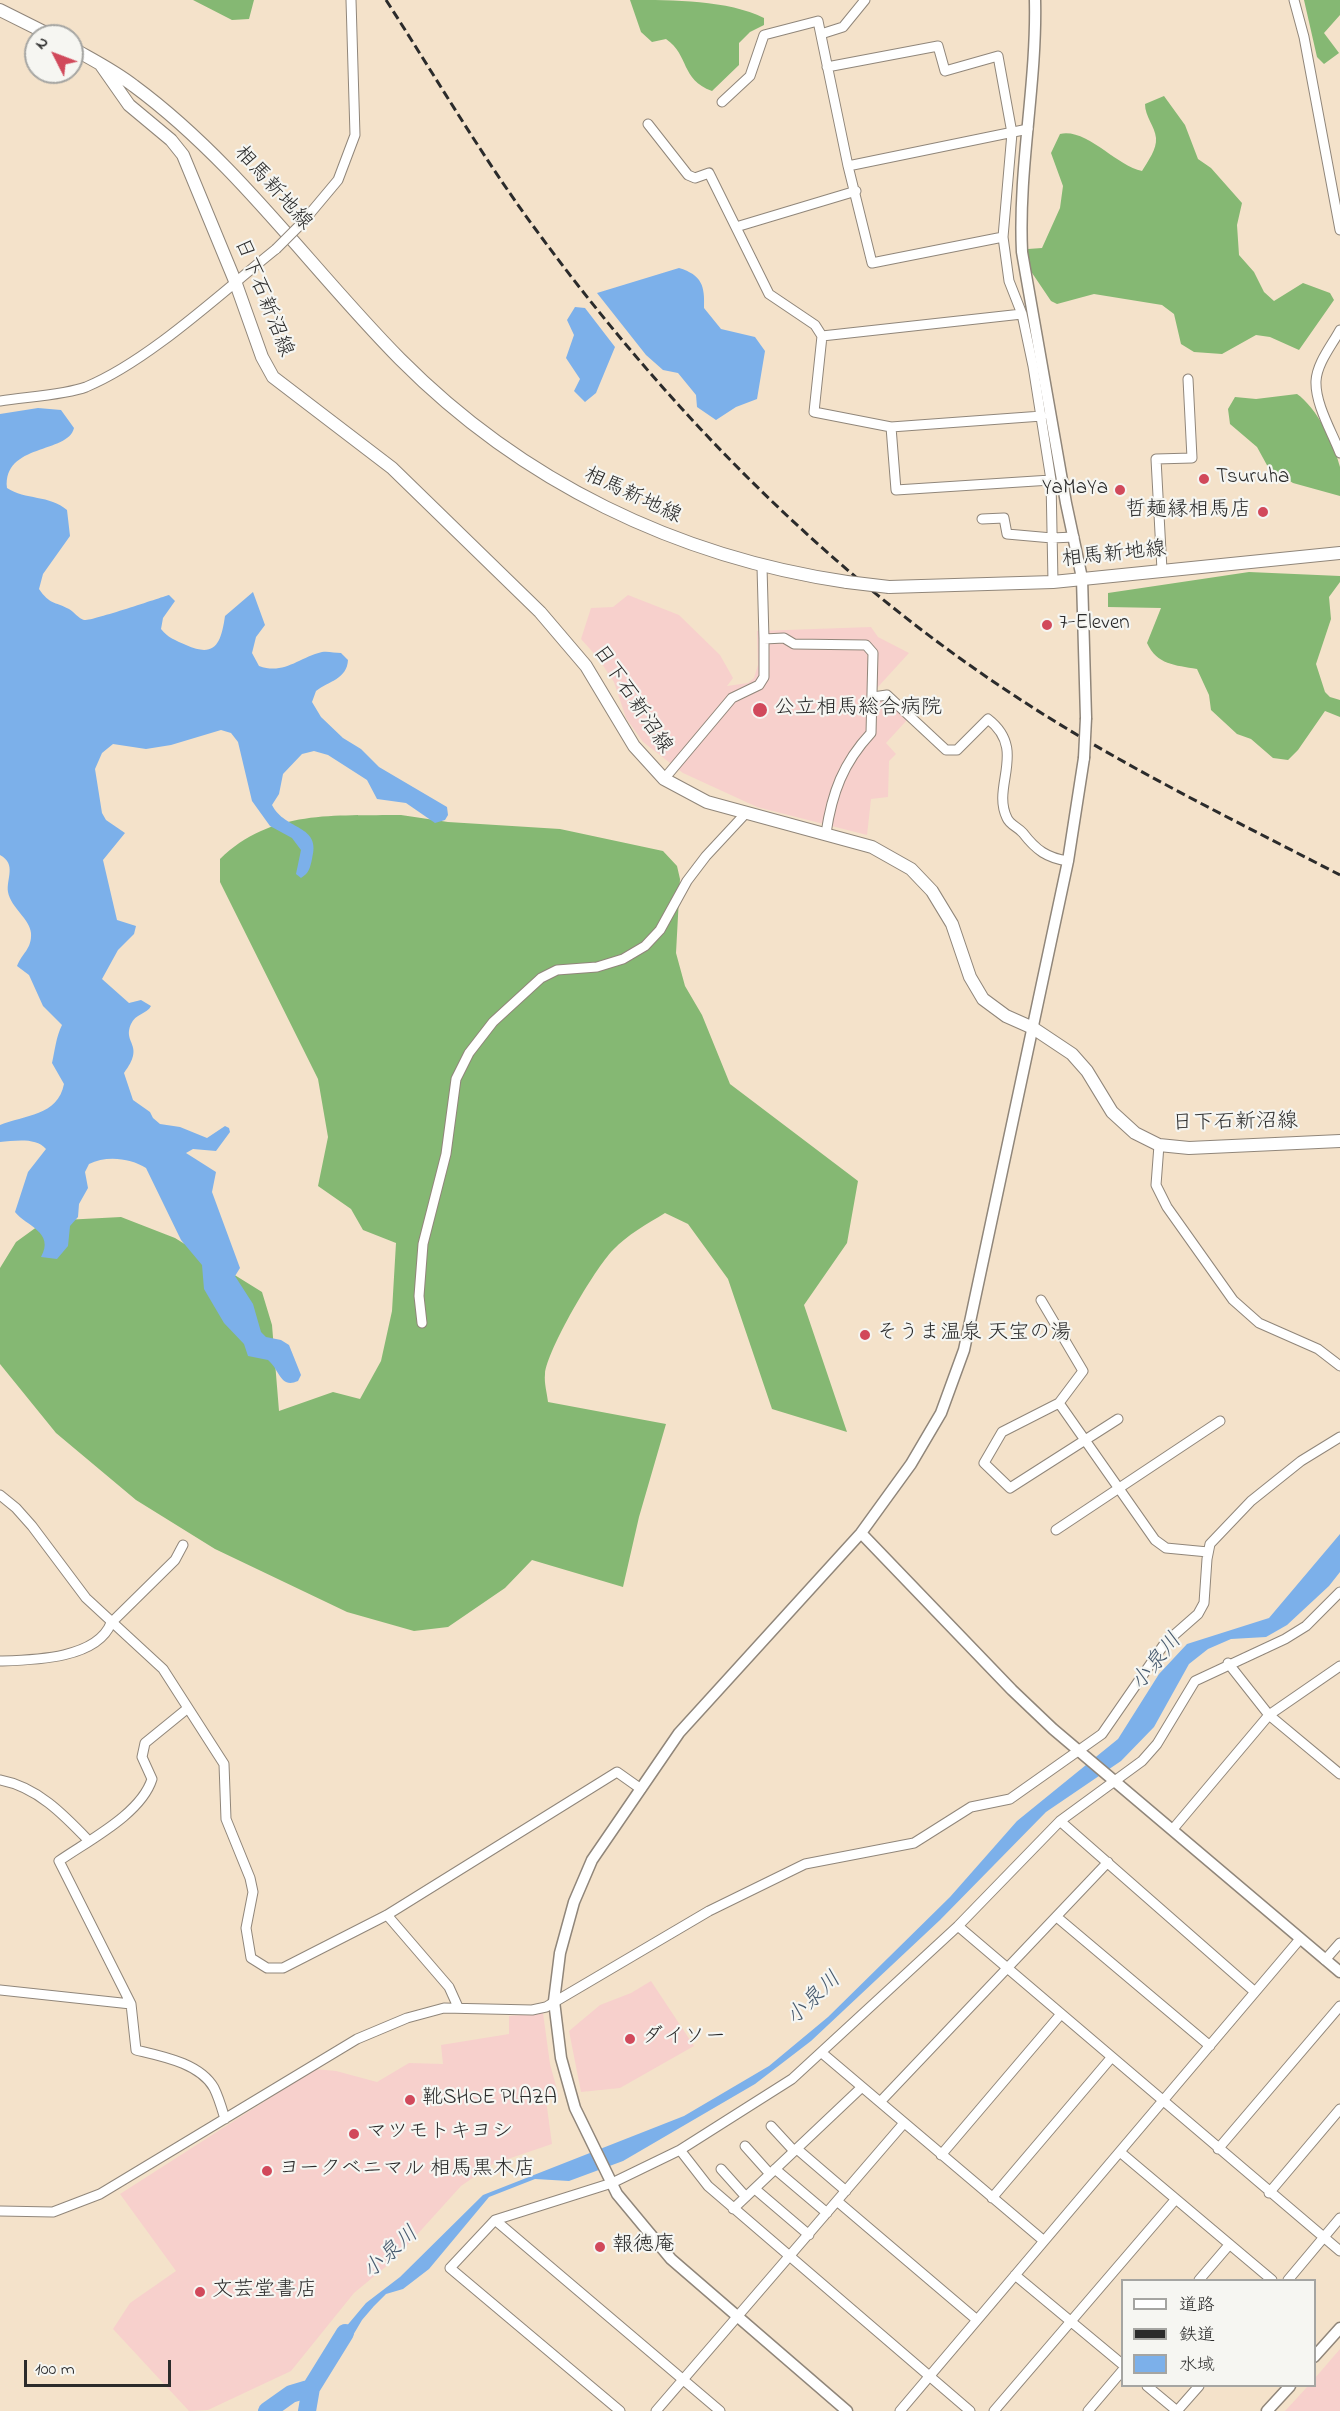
<!DOCTYPE html>
<html>
<head>
<meta charset="utf-8">
<style>
  body { margin:0 }
  #map { position:relative; width:1340px; height:2411px; overflow:hidden; background:#f4e2ca; font-family:"Indie Flower","Klee One",sans-serif }
  canvas { display:block }
  .legend { position:absolute; left:1121px; top:2279px; width:195px; height:108px; box-sizing:border-box; background:#f6f6f2; border:2px solid #a5a5a2; margin:0; padding:8px 10px; list-style:none; font-size:18px; color:#2b2b2b }
  .legend li { display:flex; align-items:center; gap:12px; height:30px }
  .legend b { width:30px; border:2px solid #a5a5a2 }
  .north { position:absolute; left:24px; top:24px; width:60px; height:60px; box-sizing:border-box; background:#f6f6f2; border:2px solid #a5a5a2; border-radius:50%; rotate:312deg; font-size:16px; font-weight:700; line-height:24px; text-align:center; color:#2b2b2b }
  .north::after { content:''; display:block; margin:auto; width:21px; height:27px; background:#d1495b; clip-path:polygon(50% 0,100% 100%,50% 72%,0 100%) }
  .scale { position:absolute; left:24px; top:2360px; width:147px; height:27px; box-sizing:border-box; border:3px solid #2b2b2b; border-top:0; padding-left:8px; font-size:18px; line-height:21px; white-space:nowrap; color:#2b2b2b; -webkit-text-stroke:4px #f6f6f2; paint-order:stroke }
</style>
</head>
<body>
<div id="map">
<canvas width="1340" height="2411"></canvas>
<ul class="legend">
<li><b style="height:8px;background:#fff"></b>道路</li>
<li><b style="height:8px;background:#2b2b2b"></b>鉄道</li>
<li><b style="height:16px;background:#7cb0ea"></b>水域</li>
</ul>
<div class="north">N</div>
<div class="scale">100 m</div>
</div>
<script>
const g = document.querySelector('canvas').getContext('2d');
g.lineJoin = 'round';
function fillPath(path, color) { g.fillStyle = color; g.fill(path, 'evenodd'); }
function strokePath(path, color, width, dash) { g.strokeStyle = color; g.lineWidth = width; g.lineCap = dash ? 'butt' : 'round'; g.setLineDash(dash || []); g.stroke(path); }
function drawText(font, color, halo, rows, align = 'center') {
  g.font = font + ' "Indie Flower","Klee One",sans-serif'; g.lineWidth = 4.5; g.setLineDash([]); g.textBaseline = 'middle'; g.strokeStyle = halo; g.fillStyle = color; for (const [text, x, y, turn = 0] of rows) {
    g.save(); g.translate(x, y); g.rotate((+turn || 0) * Math.PI / 180); g.textAlign = isNaN(turn) ? turn : align; if (halo) g.strokeText(text, 0, 0); g.fillText(text, 0, 0); g.restore();
  }
}
const built = new Path2D(`
  M628,595L679,615L720,655L733,678L727,686L748,683L754,678L758,665L757,631L871,627L878,637L909,653L877,688V701L886,699L907,720L886,743L896,754L889,761L888,797L871,799L867,835L757,807L683,773L643,742L626,718L614,682L598,658L581,639L591,608L613,607Z
  M651,1981L694,2046L620,2088L581,2092L569,2031L600,2005L631,1993Z
  M543,2013L550,2064L559,2097L546,2100L552,2144L493,2164L461,2186L395,2259L354,2293L291,2371L208,2410L189,2411L113,2329L130,2303L176,2271L120,2194L315,2069L336,2071L377,2082L409,2063L443,2064L441,2045L509,2034V2016Z
  M1340,2349V2411H1285L1308,2386H1314L1315,2378Z`);
const forest = new Path2D(`
  M193,0H254L249,19L232,20Z
  M630,0C673,0 728,0 764,18V25L750,32L739,43V65L712,91C680,79 690,56 666,39L652,42L641,32Z
  M1304,0H1340V15L1324,33L1339,53L1324,64L1317,57Z
  M1164,96L1185,125L1198,159L1211,168L1242,203L1237,225L1239,255L1254,272L1264,292L1274,301L1303,283L1330,293L1334,300L1299,350L1270,337L1256,335L1222,354L1194,352L1181,344L1174,314L1162,305L1094,294L1057,304L1051,301L1026,264L1028,249L1042,248L1060,208L1063,186L1051,153L1060,134C1087,128 1116,166 1142,171C1148,161 1157,149 1156,138C1155,126 1145,117 1145,104Z
  M1297,394C1317,408 1334,443 1340,467C1340,476 1340,487 1340,496L1293,483L1268,467L1257,447L1230,424L1228,409L1235,397L1256,399Z
  M1249,572L1340,576V582L1329,597L1331,619L1316,664L1325,692L1330,697L1340,700V717L1325,711L1298,750L1288,760L1273,758L1251,739L1237,734L1211,710L1209,695L1197,669C1175,665 1157,665 1147,643L1161,608L1108,607V593Z
  M401,815L448,822L560,829L663,851L677,866L680,879L676,953L685,986L702,1015L730,1084L858,1181L847,1243L804,1305L847,1432L772,1409L728,1279L688,1224L665,1213C647,1224 627,1235 613,1250C595,1268 547,1350 545,1374C544,1383 547,1393 548,1402L666,1424L639,1517L623,1587L532,1560L505,1588L448,1627L414,1631L347,1612L215,1549L136,1500L56,1433L0,1364V1268L16,1242L45,1221L121,1217L175,1238L262,1292L272,1325L279,1411L333,1392L360,1399L381,1361L392,1311L396,1243L363,1230L351,1209L318,1186L328,1137L318,1079L220,882V859C271,809 335,816 401,815Z`);
const water = new Path2D(`
  M679,268C702,275 705,286 704,308L721,329L755,337L765,351L757,399L736,407L716,420L697,407L696,395L678,373L663,370L646,355L597,293Z
  M575,307L585,308L615,347L596,393L585,402L574,391L580,379L566,358L574,335L567,320Z
  M38,408L61,410L74,428C68,454 3,443 7,488C25,500 50,495 67,510L70,536L43,574L39,589C50,605 54,601 69,609C74,612 79,619 84,620C89,622 159,598 169,595L175,601L163,618L161,629C168,638 175,640 186,645C215,658 221,644 225,616L253,592L265,625L256,637L252,653L259,666C284,675 298,658 322,652C328,651 335,653 341,653L348,660C347,679 329,681 316,691L312,702L321,717L343,738L361,749L379,767L447,807L448,815L445,820L435,823L406,803L377,799L367,780L328,755L314,751L302,754L283,774L279,794L272,805C285,831 322,824 312,859C310,868 309,873 301,878L296,874L301,850L292,838L270,826L252,801L238,742L231,733L221,730L171,745L146,749L113,744L102,753L95,769L102,813L106,820L125,833L103,860L117,920L136,926L134,934L118,950L102,979L129,1003L141,1000L151,1006C147,1014 135,1014 131,1024C122,1044 146,1044 124,1073L133,1100L150,1112L153,1118L160,1124L180,1127L207,1138L225,1126L229,1128L230,1132L216,1151L193,1149L186,1153L216,1172L212,1192L240,1268L235,1276L253,1304L261,1332L266,1337L281,1340L289,1345L301,1375L298,1381C280,1389 280,1370 268,1360L248,1356L244,1344L224,1323L204,1289L202,1265L181,1240L146,1168C131,1158 106,1155 89,1164L85,1172L88,1188L79,1204L78,1217L70,1226L68,1246L57,1259L41,1257C55,1232 26,1226 15,1212L28,1172L46,1149C36,1137 14,1141 0,1142V1125C24,1115 58,1116 64,1084L52,1063C55,1050 56,1037 62,1025L43,1006L29,975L17,966C22,953 32,949 31,933C30,919 11,908 8,892C6,879 17,864 0,855V414Z
  M1340,1534V1572L1329,1586L1287,1625L1266,1637L1231,1639L1208,1649L1189,1664L1154,1727L1121,1761L1046,1812L940,1920L811,2041L755,2084L623,2161L569,2181L535,2179L489,2197L429,2269L403,2289L386,2294L374,2306L362,2320L339,2359L329,2347L366,2303L400,2277L483,2195L684,2116L769,2066L828,2017L950,1897L1017,1821L1118,1739L1159,1674L1187,1644L1269,1618Z`);
const river = new Path2D(`
  M267,2411L291,2394L311,2388L345,2333
  M307,2411L311,2388`);
const minor = new Path2D(`
  M1294,0L1304,37L1340,230
  M821,34L843,27L865,0
  M827,67L938,46L945,71L998,56L1012,133L1003,237L1009,281L1022,314L1033,366L1051,480L1053,582
  M722,102L750,76L764,35L818,21L848,166L872,263L1003,237
  M648,124L688,175L695,178L709,173L769,294L815,325L822,336L814,412L891,427L1042,416
  M848,166L1028,129
  M302,223L338,180L355,135L351,0
  M736,227L856,191
  M1340,330C1332,345 1317,363 1316,381C1315,404 1332,432 1340,453
  M822,336L1022,314
  M0,401C24,397 65,395 86,387C149,361 222,292 276,249
  M891,427L896,490L1051,480
  M982,519L1004,518L1007,534L1052,538L1074,537
  M762,567L764,639L784,638L794,644L866,645L873,653L871,733C843,763 832,793 826,833
  M1162,570L1156,459L1192,458L1188,379
  M873,697L887,695L946,750H957L988,719C1028,750 991,786 1007,818C1010,825 1018,827 1023,833C1036,850 1047,858 1068,861
  M664,779L732,698L759,685L764,677V639
  M1159,1145L1156,1185L1167,1207L1233,1300L1259,1323L1318,1349L1340,1366
  M1041,1300L1083,1371L1059,1403L1002,1432L984,1463L1010,1488L1118,1419
  M422,1323L419,1296L423,1244L446,1154L456,1079L469,1053L493,1022L541,978L557,970L597,967L623,959L645,946L660,930L687,881L706,856L746,813
  M1059,1403L1155,1540L1166,1548L1208,1552
  M0,1495L16,1508L32,1526L86,1598L163,1669L224,1764L226,1819L250,1878L253,1892L246,1928L251,1958L267,1968H283L387,1915L617,1772L641,1789
  M1056,1530L1220,1421
  M0,1661C33,1660 97,1659 111,1623L175,1560L183,1545
  M1228,1663L1269,1715L1340,1774
  M188,1708L145,1743L142,1757L152,1779C141,1814 89,1840 59,1861L131,2004L136,2050C161,2056 200,2063 214,2088C219,2098 222,2109 225,2119
  M0,1780C37,1787 63,1814 88,1840
  M1060,1821L1255,1992
  M1173,1829L1269,1715L1340,1666
  M387,1915L449,1987L458,2007
  M1058,1918L1210,2046
  M958,1926L1340,2251
  M1325,1960L1340,1943
  M0,1990L131,2004
  M822,2053L1044,2241
  M880,2102L1108,1862
  M771,2126L794,2151
  M745,2146L770,2174
  M797,2149L846,2191
  M1218,2149L1340,2006
  M680,2150L708,2186L970,2411
  M1120,2152L1272,2280
  M941,2155L1061,2014
  M721,2169L746,2197
  M775,2169L827,2213
  M755,2189L809,2235
  M1269,2193L1340,2109
  M992,2198L1111,2058
  M837,2201L977,2320
  M733,2209L862,2087
  M0,2211L53,2212L100,2194L357,2039L407,2018L444,2008L532,2010L546,2007L709,1911L805,1864L914,1843L971,1807L1010,1799L1102,1734L1165,1643L1198,1614L1204,1603L1207,1559L1210,1544L1251,1501L1301,1461L1340,1437
  M495,2220L720,2411
  M1015,2275L1122,2364
  M1199,2280L1229,2245
  M1288,2280L1340,2218
  M1147,2386L1177,2411
  M620,2411L450,2268L495,2220L612,2183L680,2150L792,2079L958,1926L1060,1821L1142,1761L1157,1744L1195,1681L1285,1639L1306,1626L1340,1592
  M656,2411L904,2123
  M900,2411L1300,1939
  M994,2411L1175,2200
  M1088,2411L1122,2371
  M1177,2411L1199,2386`);
const tertiary = new Path2D(`
  M1035,0C1037,84 1018,168 1022,252L1066,503L1082,578L1086,718
  M861,1533L1012,1690L1053,1729L1340,1972
  M1314,2357L1340,2328
  M847,2411L671,2259L617,2194L575,2108L561,2058L554,2001L560,1953L574,1902L592,1860L679,1733L861,1533L911,1464L941,1413L964,1350L1068,861L1084,758
  M1267,2411L1290,2386`);
const secondary = new Path2D(`
  M0,10L52,36
  M72,48C93,60 115,71 134,86C237,162 311,269 400,359C522,482 677,557 847,582
  M101,65L129,105L171,140L183,155L235,281L262,357L273,377L392,468L540,612L586,666L634,746L664,779L707,802L872,847L911,869L932,891L952,924L970,977L983,999L1006,1016L1033,1028L1072,1054L1087,1071L1112,1112L1135,1133L1159,1145L1189,1148L1340,1141
  M889,587L1053,582L1340,553`);
const rail = new Path2D(`
  M386,0C437,79 485,162 542,238C673,415 830,575 1015,696C1118,764 1230,818 1340,875`);
const minorBridge = new Path2D(`
  M276,249L302,223`);
const tertiaryBridge = new Path2D(`
  M1084,758L1086,718`);
const secondaryBridge = new Path2D(`
  M847,582L889,587`);
const markers = [
  [1204,479,6,"#d1495b"],
  [1120,490,6,"#d1495b"],
  [1263,512,6,"#d1495b"],
  [1047,625,6,"#d1495b"],
  [760,710,8,"#d1495b"],
  [865,1335,6,"#d1495b"],
  [630,2039,6,"#d1495b"],
  [410,2100,6,"#d1495b"],
  [354,2134,6,"#d1495b"],
  [267,2171,6,"#d1495b"],
  [600,2247,6,"#d1495b"],
  [200,2292,6,"#d1495b"]
];
const streetNames = [
  ["相馬新地線",272,189,48],
  ["日下石新沼線",262,298,68],
  ["相馬新地線",632,497,25],
  ["相馬新地線",1114,556,-6],
  ["日下石新沼線",631,700,56],
  ["日下石新沼線",1235,1124,-1]
];
const poiNames = [
  ["Tsuruha",1216,479],
  ["YaMaYa",1108,490,"right"],
  ["哲麺縁相馬店",1251,512,"right"],
  ["7-Eleven",1059,625],
  ["公立相馬総合病院",774,710],
  ["そうま温泉 天宝の湯",877,1335],
  ["ダイソー",642,2039],
  ["靴SHOE PLAZA",422,2100],
  ["マツモトキヨシ",366,2134],
  ["ヨークベニマル 相馬黒木店",279,2171],
  ["報徳庵",612,2247],
  ["文芸堂書店",212,2292]
];
const waterNames = [
  ["小泉川",1158,1663,-51],
  ["小泉川",815,2000,-44],
  ["小泉川",392,2254,-42]
];
fillPath(built, '#f7d0cc');
fillPath(forest, '#85b873');
fillPath(water, '#7cb0ea');
strokePath(river, '#7cb0ea', 18);
strokePath(minor, '#90867a', 11);
strokePath(tertiary, '#90867a', 13);
strokePath(secondary, '#90867a', 14);
strokePath(minor, '#fff', 9);
strokePath(tertiary, '#fff', 10);
strokePath(secondary, '#fff', 12);
strokePath(rail, '#2b2b2b', 3, [9, 4.5]);
strokePath(minorBridge, '#90867a', 11, []);
strokePath(tertiaryBridge, '#90867a', 13, []);
strokePath(secondaryBridge, '#90867a', 14, []);
strokePath(minorBridge, '#fff', 9);
strokePath(tertiaryBridge, '#fff', 10);
strokePath(secondaryBridge, '#fff', 12);
for (const [x, y, r, color] of markers) { const dot = new Path2D(); dot.arc(x, y, r, 0, 2 * Math.PI); g.fillStyle = color; g.fill(dot); strokePath(dot, '#f6f6f2', 2); }
drawText('21px', '#2b2b2b', '#f6f6f2', streetNames);
drawText('21px', '#2b2b2b', '#f6f6f2', poiNames, 'left');
drawText('italic 22px', '#475a6e', '#f6f6f2', waterNames);
</script>
</body>
</html>
